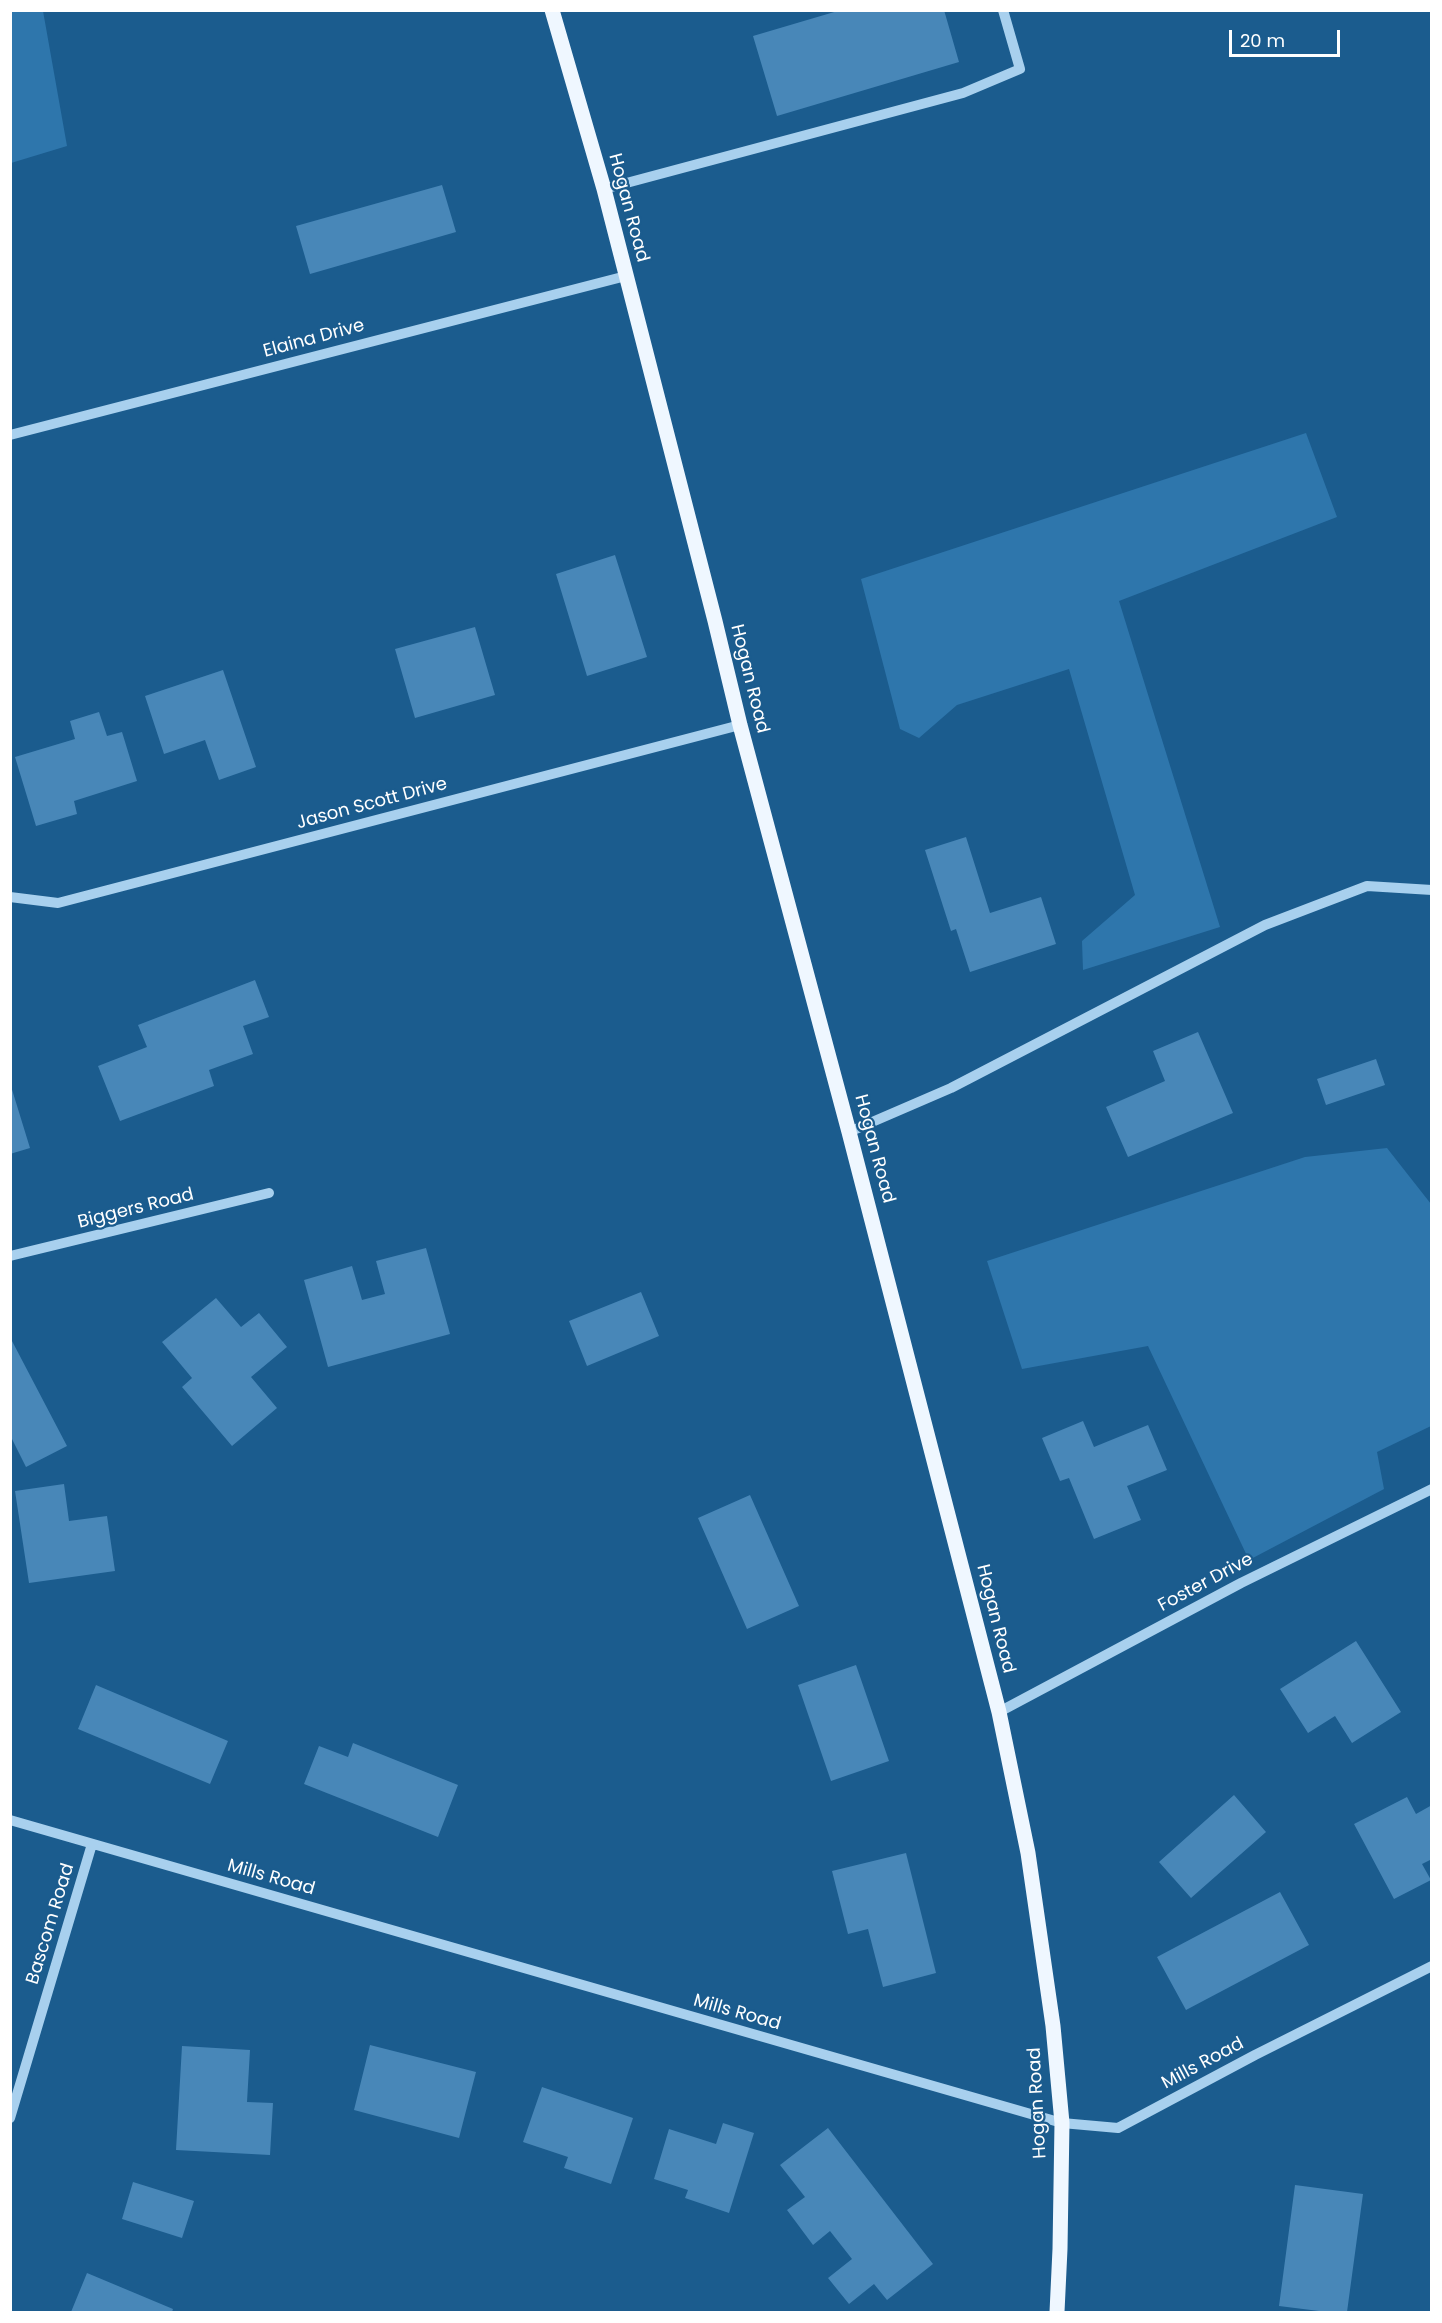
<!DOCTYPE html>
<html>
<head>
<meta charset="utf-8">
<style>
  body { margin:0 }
  #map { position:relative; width:1442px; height:2323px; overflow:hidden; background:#1b5c8e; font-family:Poppins,sans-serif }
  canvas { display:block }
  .frame { position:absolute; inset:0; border:12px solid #fff; pointer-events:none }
  .scale { position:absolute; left:1229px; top:30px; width:111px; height:27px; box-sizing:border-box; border:3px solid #fff; border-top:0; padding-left:8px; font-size:18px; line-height:21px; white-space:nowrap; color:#fff; -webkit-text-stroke:4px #1b5c8e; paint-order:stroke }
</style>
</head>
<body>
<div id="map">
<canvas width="1442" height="2323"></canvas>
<div class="frame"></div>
<div class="scale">20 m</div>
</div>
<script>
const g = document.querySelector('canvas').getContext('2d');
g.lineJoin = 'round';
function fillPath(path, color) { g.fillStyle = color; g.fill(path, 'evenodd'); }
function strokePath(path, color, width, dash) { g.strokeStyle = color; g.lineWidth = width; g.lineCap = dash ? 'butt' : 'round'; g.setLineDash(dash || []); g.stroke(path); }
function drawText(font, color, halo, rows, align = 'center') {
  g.font = font + ' Poppins,sans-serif'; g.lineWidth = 4.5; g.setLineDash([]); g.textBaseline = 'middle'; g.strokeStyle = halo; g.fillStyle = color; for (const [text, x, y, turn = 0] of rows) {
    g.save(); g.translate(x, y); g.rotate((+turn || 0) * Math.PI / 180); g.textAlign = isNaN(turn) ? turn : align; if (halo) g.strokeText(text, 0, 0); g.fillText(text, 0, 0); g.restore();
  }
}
const green = new Path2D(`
  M11,10L43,11L67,146L11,163Z
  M1306,433L1337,517L1119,601L1220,927L1083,970L1082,941L1135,895L1069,669L957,705L919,738L900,729L861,579Z
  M1387,1148L1431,1204V1426L1377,1452L1384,1489L1249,1560L1148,1346L1022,1369L987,1261L1305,1157Z`);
const building = new Path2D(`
  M841,10H944L959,62L777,116L753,36Z
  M442,185L456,232L310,274L296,226Z
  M615,555L647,657L587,676L556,574Z
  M475,627L495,695L415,718L395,649Z
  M223,670L256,767L219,780L205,740L164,754L145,696Z
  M99,712L107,736L122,732L137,781L74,801L77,814L36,826L15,757L75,739L70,721Z
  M966,837L990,913L1041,897L1056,944L970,972L956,929L951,931L925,850Z
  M255,980L269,1017L243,1026L253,1054L209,1070L214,1086L120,1121L98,1066L147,1047L138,1025Z
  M1198,1032L1233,1113L1128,1157L1106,1107L1165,1081L1153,1051Z
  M1376,1059L1385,1085L1326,1105L1317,1079Z
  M10,1083L30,1148L10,1154Z
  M426,1248L450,1334L328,1367L304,1280L352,1266L362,1300L385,1294L376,1261Z
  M641,1292L659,1336L587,1366L569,1321Z
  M216,1298L241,1327L259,1313L287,1347L251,1377L277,1408L232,1446L182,1387L192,1378L162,1342Z
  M12,1341L67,1446L26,1467L10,1435V1342Z
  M1083,1421L1094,1447L1148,1425L1167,1470L1127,1486L1141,1520L1094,1539L1069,1478L1060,1481L1042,1438Z
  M64,1484L69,1521L107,1516L115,1571L29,1583L15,1491Z
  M750,1495L799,1606L747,1629L698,1518Z
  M1356,1641L1401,1712L1352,1743L1335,1716L1308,1733L1280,1689Z
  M856,1665L889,1761L831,1781L798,1685Z
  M96,1685L228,1741L210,1784L78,1729Z
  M353,1743L458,1785L438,1837L304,1784L319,1746L348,1757Z
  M1234,1795L1266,1832L1191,1898L1159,1862Z
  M1407,1797L1416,1814L1432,1805V1859L1422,1864L1431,1880L1394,1899L1354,1824Z
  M906,1853L936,1973L883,1987L868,1929L848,1934L832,1871Z
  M1280,1892L1309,1945L1186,2010L1157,1957Z
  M370,2045L476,2072L459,2138L354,2110Z
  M182,2046L250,2050L247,2102L273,2103L270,2155L176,2150Z
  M542,2087L633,2118L611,2184L564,2168L568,2157L523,2142Z
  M723,2123L754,2133L729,2213L685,2198L688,2190L654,2179L669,2129L716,2144Z
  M828,2128L933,2264L887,2300L874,2284L849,2304L828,2278L852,2259L830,2231L813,2245L787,2210L805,2197L780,2165Z
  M133,2182L194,2201L182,2238L122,2219Z
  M1295,2185L1363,2194L1347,2312H1327L1279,2306Z
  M87,2273L173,2309L172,2312H71Z`);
const minor = new Path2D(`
  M604,189L963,93L1020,69L1003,10
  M10,435L626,276
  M10,897L58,903L740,725
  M849,1132L951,1088L1265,925L1367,886L1432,890
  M10,1256L269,1193
  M999,1712L1241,1583L1432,1489
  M10,1820L1062,2123L1118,2128L1255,2055L1432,1966
  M10,2118L92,1844`);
const major = new Path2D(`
  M552,10L604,189L715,621L740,725L849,1132L999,1712L1028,1853L1053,2026L1062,2123L1060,2249L1057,2312`);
const streetNames = [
  ["Hogan Road",628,208,75],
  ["Elaina Drive",314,339,-15],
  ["Hogan Road",749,679,76],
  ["Jason Scott Drive",372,804,-15],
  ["Hogan Road",874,1149,75],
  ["Biggers Road",136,1209,-14],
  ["Foster Drive",1206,1583,-28],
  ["Hogan Road",995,1619,76],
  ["Mills Road",271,1878,16],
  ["Bascom Road",51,1924,-73],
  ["Mills Road",737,2013,16],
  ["Mills Road",1203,2064,-28],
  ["Hogan Road",1038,2103,-93]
];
fillPath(green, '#2e76ac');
fillPath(building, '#4887b8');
strokePath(minor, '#a8d0ee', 10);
strokePath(major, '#eff7ff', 15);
drawText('18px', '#fff', '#1b5c8e', streetNames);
</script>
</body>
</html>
